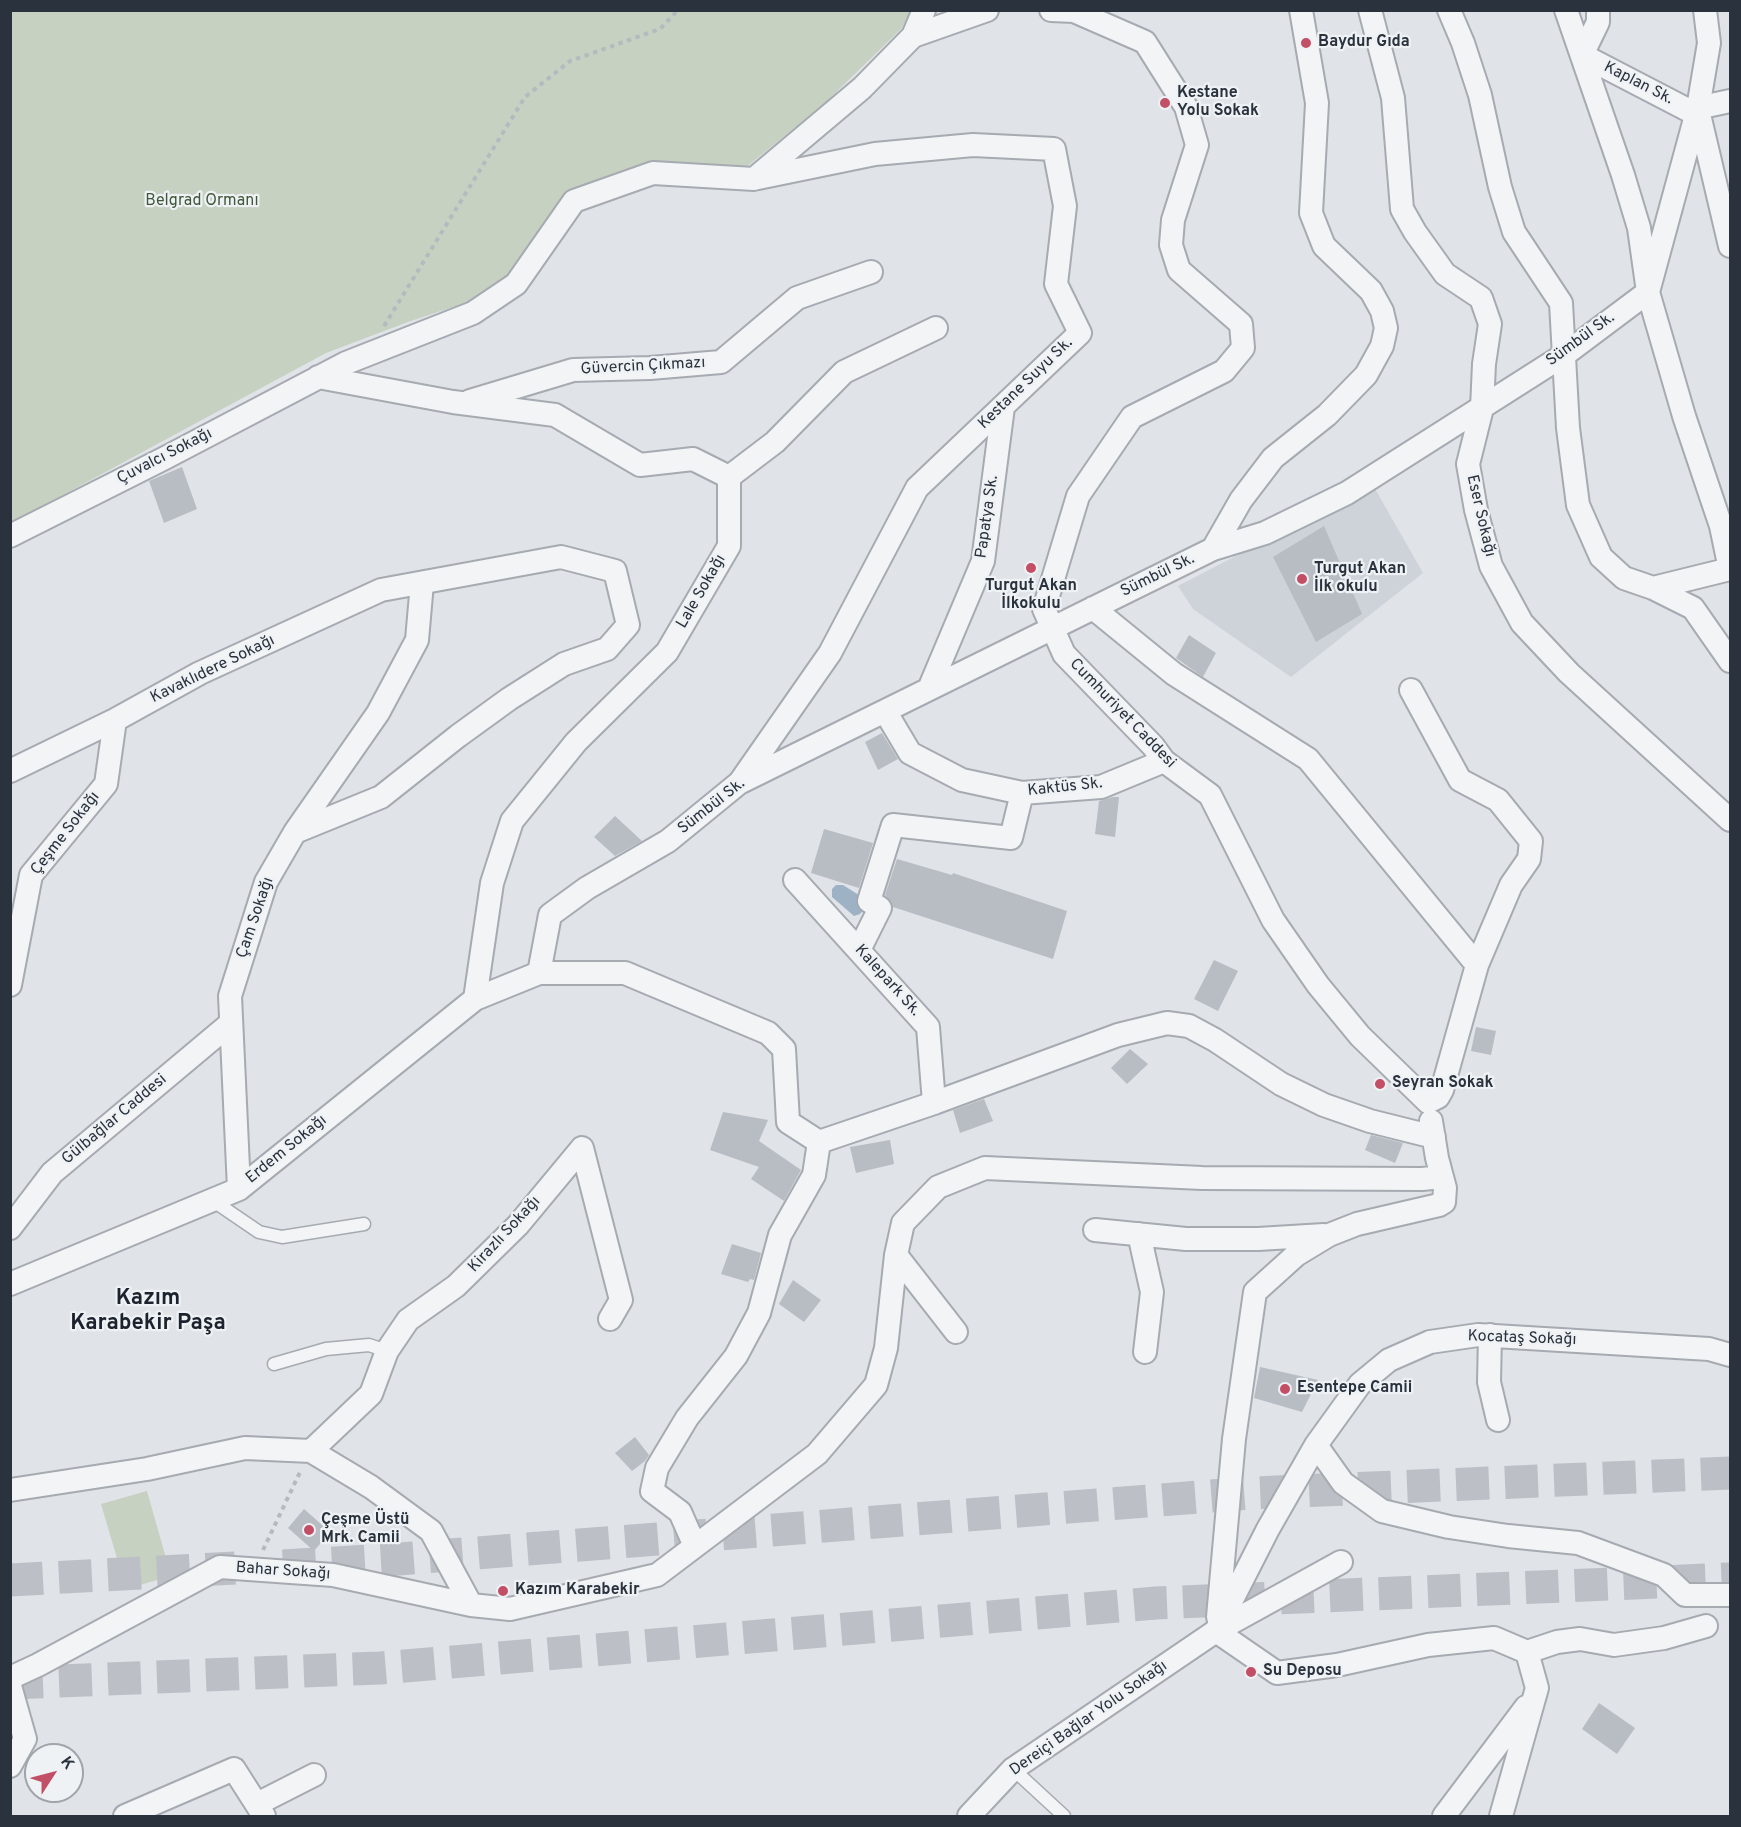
<!DOCTYPE html>
<html>
<head>
<meta charset="utf-8">
<style>
  body { margin:0 }
  #map { position:relative; width:1741px; height:1827px; overflow:hidden; background:#e0e3e8; font-family:Overpass,sans-serif }
  canvas { display:block }
  .frame { position:absolute; inset:0; border:12px solid #2a323d; pointer-events:none }
  .north { position:absolute; left:24px; top:1743px; width:60px; height:60px; box-sizing:border-box; background:#eff2f5; border:2px solid #a0a5ab; border-radius:50%; rotate:54deg; font-size:16px; font-weight:700; line-height:24px; text-align:center; color:#2a323d }
  .north::after { content:''; display:block; margin:auto; width:21px; height:27px; background:#c24f66; clip-path:polygon(50% 0,100% 100%,50% 72%,0 100%) }
</style>
</head>
<body>
<div id="map">
<canvas width="1741" height="1827"></canvas>
<div class="frame"></div>
<div class="north">K</div>
</div>
<script>
const g = document.querySelector('canvas').getContext('2d');
g.lineJoin = 'round';
function fillPath(path, color) { g.fillStyle = color; g.fill(path, 'evenodd'); }
function strokePath(path, color, width, dash) { g.strokeStyle = color; g.lineWidth = width; g.lineCap = dash ? 'butt' : 'round'; g.setLineDash(dash || []); g.stroke(path); }
function drawText(font, color, halo, rows, align = 'center') {
  g.font = font + ' Overpass,sans-serif'; g.lineWidth = 4.5; g.setLineDash([]); g.textBaseline = 'middle'; g.strokeStyle = halo; g.fillStyle = color; for (const [text, x, y, turn = 0] of rows) {
    g.save(); g.translate(x, y); g.rotate((+turn || 0) * Math.PI / 180); g.textAlign = isNaN(turn) ? turn : align; if (halo) g.strokeText(text, 0, 0); g.fillText(text, 0, 0); g.restore();
  }
}
const built = new Path2D(`
  M1374,487L1423,573L1291,677L1193,609L1178,586L1309,518Z`);
const green = new Path2D(`
  M11,11H911L901,29L824,104L745,168L567,197L507,281L462,304L408,322L326,353L11,523Z
  M147,1491L171,1576L126,1589L101,1504Z`);
const water = new Path2D(`
  M836,885H843L862,897L865,908L860,914L854,916L832,897V889Z`);
const building = new Path2D(`
  M182,467L197,509L164,523L149,481Z
  M1324,526L1362,614L1316,642L1273,557Z
  M1189,635L1216,653L1203,677L1176,658Z
  M882,733L898,759L878,770L865,742Z
  M1113,797H1119L1115,837L1095,834L1099,801Z
  M615,816L642,841L615,856L594,837Z
  M824,829L873,843L859,888L811,873Z
  M897,859L952,875L953,873L1067,911L1053,959L893,907L891,901L885,895Z
  M1214,960L1238,971L1218,1011L1194,999Z
  M1476,1027L1496,1031L1491,1055L1471,1051Z
  M1130,1049L1148,1064L1127,1084L1111,1068Z
  M984,1099L993,1121L960,1133L953,1110Z
  M723,1112L768,1120L759,1141L801,1170L784,1201L751,1179L759,1167L710,1150Z
  M1371,1135L1403,1143L1395,1163L1365,1150Z
  M890,1140L894,1164L856,1173L850,1147Z
  M732,1244L761,1253L754,1280L750,1279L748,1282L721,1274Z
  M793,1280L821,1300L804,1322L779,1304Z
  M1260,1367L1318,1380L1302,1412L1254,1398Z
  M635,1437L649,1455L645,1461L632,1471L615,1453Z
  M304,1509L330,1532L314,1551L288,1528Z
  M1599,1703L1635,1728L1617,1754L1582,1729Z`);
const primaryTunnel = new Path2D(`
  M283,1566L386,1560L1251,1493L1730,1473
  M10,1580L235,1568
  M10,1683L380,1668L1156,1603L1730,1579`);
const path = new Path2D(`
  M384,326L525,97L570,61L660,29L678,10
  M263,1550L301,1470`);
const service = new Path2D(`
  M212,1200L259,1232L282,1237L364,1224
  M274,1364L326,1349L369,1345L387,1351
  M1013,1769L1064,1816`);
const minor = new Path2D(`
  M1051,10L1074,11L1145,42L1186,107L1197,145L1173,220L1171,245L1179,270L1241,324L1243,348L1224,371L1132,417L1078,496L1044,609L1064,654L1153,746L1164,761L1210,795L1273,920L1318,985L1360,1036L1428,1102
  M1370,10L1393,98L1402,209L1415,232L1445,274L1481,298L1490,324L1484,364L1482,408L1468,464L1476,510L1491,566L1522,623L1569,673L1730,820
  M1449,10L1463,43L1480,95L1500,187L1514,232L1561,303L1568,428L1578,505L1601,557L1624,578L1653,588L1693,608L1730,661
  M1566,10L1623,175L1639,228L1648,292L1684,416L1721,526L1730,569
  M1598,10V22L1582,55L1688,110L1730,101
  M913,36L987,10
  M1698,110L1730,246
  M318,377L453,402L555,415L640,465L693,459L729,477V546L667,652L576,742L512,821L492,883L475,999
  M470,401L573,370L650,368L721,362L797,298L871,272
  M729,477L775,442L844,372L936,328
  M10,536L163,459L346,363L473,313L516,284L574,201L653,173L754,179L862,88L913,36L924,10
  M1213,549L1241,500L1273,458L1327,415L1366,375L1382,346L1386,328L1382,311L1371,291L1324,246L1311,213L1317,103L1301,10
  M1653,588L1730,569
  M1093,608L1174,674L1308,759L1477,965
  M929,689L983,561L1003,407
  M1411,690L1460,780L1498,800L1531,841L1529,859L1511,885L1477,965L1442,1090L1438,1097L1428,1102
  M885,711L910,753L962,780L1022,793L1101,787L1164,761
  M10,771L115,720L200,673L381,590L561,557L615,571L628,625L607,649L564,664L509,699L458,736L381,797L295,832L266,882L230,996L239,1189
  M740,782L830,653L917,488L1080,333L1056,284L1065,206L1054,149L973,145L875,154L758,178
  M295,832L378,713L417,640L422,583
  M795,880L928,1027L934,1103
  M859,950L880,908L869,901L893,825L1011,838L1022,793
  M539,973L550,915L587,888L668,841L739,783L1213,549L1265,533L1347,493L1564,355L1648,292L1698,108L1709,43L1705,10
  M10,985L31,875L106,784L115,720
  M10,1228L52,1173L231,1023
  M1095,1230L1186,1239H1258L1324,1235
  M1139,1234L1152,1292L1145,1352
  M896,1255L956,1332
  M10,1284L239,1189L475,999L539,973H625L768,1033L784,1049L788,1122L819,1142L934,1103L1118,1035L1167,1023L1189,1026L1215,1040L1281,1084L1324,1105L1370,1121L1434,1137
  M1490,1335L1489,1382L1498,1420
  M1316,1445L1343,1483L1382,1511L1449,1527L1508,1536L1578,1543L1664,1575L1685,1595H1730
  M311,1451L371,1394L387,1351L408,1320L456,1286L518,1225L582,1148L621,1300L610,1319
  M10,1490L147,1469L245,1448L311,1451L371,1487L431,1531L471,1605
  M695,1546L680,1512L652,1491L657,1468L687,1418L736,1356L759,1313L780,1235L814,1175L819,1142
  M1218,1617L1234,1439L1255,1292L1296,1255L1329,1235L1357,1224L1439,1205L1444,1202L1445,1188L1437,1158L1431,1121
  M1216,1631L1268,1529L1316,1445L1360,1384L1389,1360L1430,1342L1478,1335L1709,1349L1730,1355
  M1216,1631L1277,1673L1337,1665L1428,1645L1494,1638L1527,1652L1537,1688L1501,1816
  M1527,1652L1557,1642L1580,1639L1614,1645L1664,1638L1706,1626
  M10,1678L38,1665L220,1567L333,1575L471,1605L510,1609L657,1575L817,1454L876,1385L886,1348L896,1255L903,1223L938,1187L985,1168L1202,1178L1422,1179L1442,1177
  M10,1686L25,1739L10,1766
  M257,1804L314,1775
  M125,1816L234,1769L264,1816
  M969,1816L1013,1769L1216,1631L1341,1562
  M1444,1816L1526,1707`);
const markers = [
  [1306,43,6,"#c24f66"],
  [1165,103,6,"#c24f66"],
  [1031,568,6,"#c24f66"],
  [1302,579,6,"#c24f66"],
  [1380,1084,6,"#c24f66"],
  [1285,1389,6,"#c24f66"],
  [309,1530,6,"#c24f66"],
  [503,1591,6,"#c24f66"],
  [1251,1672,6,"#c24f66"]
];
const poiNames = [
  ["Baydur Gıda",1318,43],
  ["Kestane",1177,94],
  ["Yolu Sokak",1177,112],
  ["Turgut Akan",1314,570],
  ["İlk okulu",1314,588],
  ["Turgut Akan",1031,587,"center"],
  ["İlkokulu",1031,605,"center"],
  ["Seyran Sokak",1392,1084],
  ["Esentepe Camii",1297,1389],
  ["Çeşme Üstü",321,1521],
  ["Mrk. Camii",321,1539],
  ["Kazım Karabekir",515,1591],
  ["Su Deposu",1263,1672]
];
const streetNames = [
  ["Kaplan Sk.",1638,84,27],
  ["Sümbül Sk.",1581,340,-36],
  ["Güvercin Çıkmazı",643,367,-3],
  ["Kestane Suyu Sk.",1026,384,-44],
  ["Çuvalcı Sokağı",165,457,-27],
  ["Eser Sokağı",1480,516,77],
  ["Papatya Sk.",988,517,-82],
  ["Sümbül Sk.",1158,576,-26],
  ["Lale Sokağı",702,592,-60],
  ["Kavaklıdere Sokağı",213,670,-26],
  ["Cumhuriyet Caddesi",1122,714,46],
  ["Kaktüs Sk.",1065,788,-6],
  ["Sümbül Sk.",712,807,-38],
  ["Çeşme Sokağı",66,834,-52],
  ["Çam Sokağı",256,918,-71],
  ["Kalepark Sk.",887,981,48],
  ["Gülbağlar Caddesi",115,1120,-40],
  ["Erdem Sokağı",287,1150,-39],
  ["Kirazlı Sokağı",505,1235,-47],
  ["Kocataş Sokağı",1522,1339,2],
  ["Bahar Sokağı",283,1572,4],
  ["Dereiçi Bağlar Yolu Sokağı",1089,1719,-35]
];
const parkNames = [
  ["Belgrad Ormanı",202,202]
];
const districtNames = [
  ["Kazım",148,1300],
  ["Karabekir Paşa",148,1325]
];
fillPath(built, '#ced2d9');
fillPath(green, '#c6d1c2');
fillPath(water, '#9eb2c5');
fillPath(building, '#b8bdc4');
strokePath(primaryTunnel, '#bcc0c6', 33, [33, 16]);
strokePath(service, '#a6aab1', 15);
strokePath(minor, '#a6aab1', 26);
strokePath(path, '#b6babe', 4, [4.5, 4.5]);
strokePath(service, '#f2f4f6', 12);
strokePath(minor, '#f2f4f6', 22);
for (const [x, y, r, color] of markers) { const dot = new Path2D(); dot.arc(x, y, r, 0, 2 * Math.PI); g.fillStyle = color; g.fill(dot); strokePath(dot, '#eff2f5', 2); }
drawText('bold 16px', '#2a323d', '#eff2f5', poiNames, 'left');
drawText('16px', '#2a323d', '#eff2f5', streetNames);
drawText('16px', '#405839', '#eff2f5', parkNames);
drawText('bold 22px', '#1c232e', '#eff2f5', districtNames);
</script>
</body>
</html>
